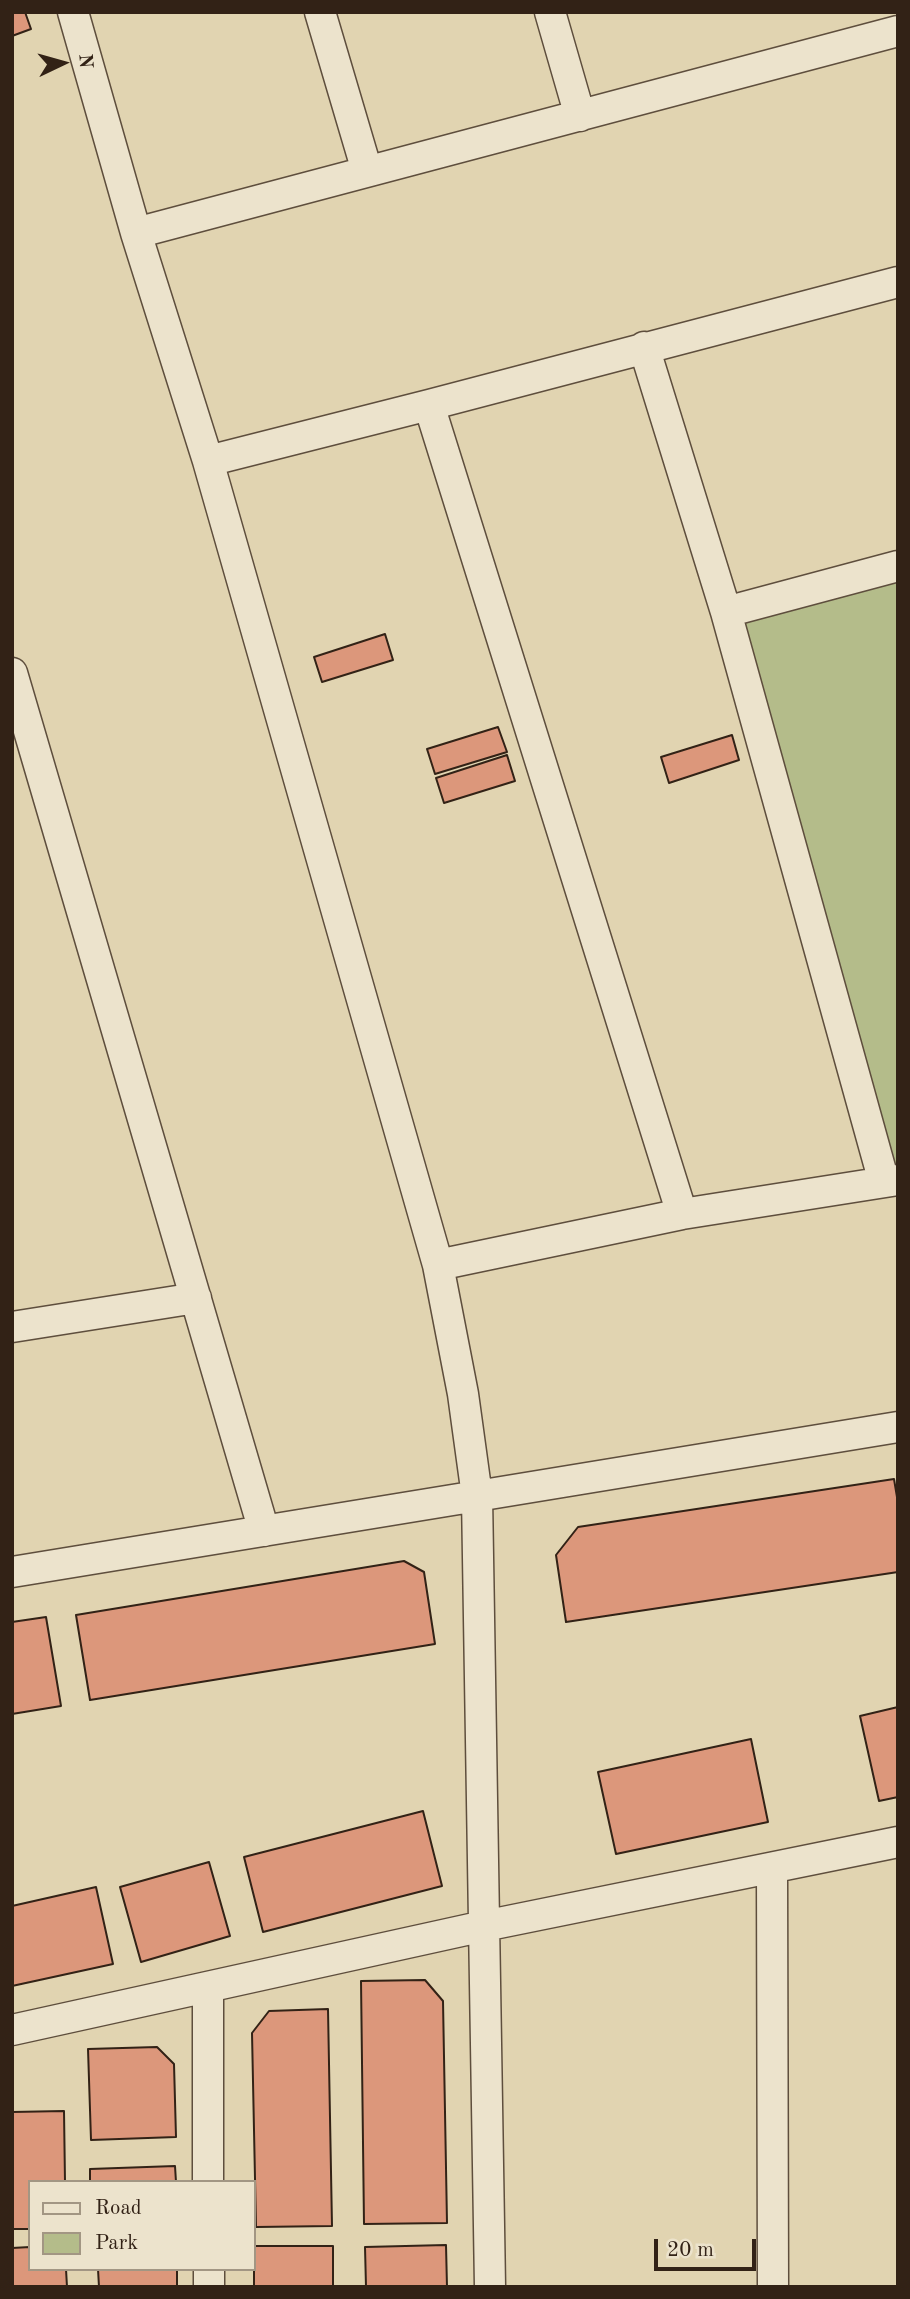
<!DOCTYPE html>
<html>
<head>
<meta charset="utf-8">
<style>
  body { margin:0 }
  #map { position:relative; width:910px; height:2299px; overflow:hidden; background:#e1d4b1; font-family:"Old Standard TT",serif }
  canvas { display:block }
  .frame { position:absolute; inset:0; border:14px solid #322216; pointer-events:none }
  .legend { position:absolute; left:28px; top:2180px; width:228px; height:91px; box-sizing:border-box; background:#ece3cc; border:2px solid #a29683; margin:0; padding:9px 12px; list-style:none; font-size:21px; color:#322216 }
  .legend li { display:flex; align-items:center; gap:14px; height:35px }
  .legend b { width:35px; border:2px solid #a29683 }
  .north { position:absolute; left:28px; top:28px; width:70px; height:70px; -webkit-text-stroke:5px #ece3cc; paint-order:stroke; rotate:85deg; font-size:19px; font-weight:700; line-height:28px; text-align:center; color:#322216 }
  .north::after { content:''; display:block; margin:auto; width:24px; height:32px; background:#322216; clip-path:polygon(50% 0,100% 100%,50% 72%,0 100%) }
  .scale { position:absolute; left:654px; top:2239px; width:102px; height:32px; box-sizing:border-box; border:4px solid #322216; border-top:0; padding-left:9px; font-size:21px; line-height:24px; white-space:nowrap; color:#322216; -webkit-text-stroke:5px #ece3cc; paint-order:stroke }
</style>
</head>
<body>
<div id="map">
<canvas width="910" height="2299"></canvas>
<div class="frame"></div>
<ul class="legend">
<li><b style="height:9px;background:#ece3cc"></b>Road</li>
<li><b style="height:19px;background:#b4bc8a"></b>Park</li>
</ul>
<div class="north">N</div>
<div class="scale">20 m</div>
</div>
<script>
const g = document.querySelector('canvas').getContext('2d');
g.lineJoin = 'round';
function fillPath(path, color) { g.fillStyle = color; g.fill(path, 'evenodd'); }
function strokePath(path, color, width, dash) { g.strokeStyle = color; g.lineWidth = width; g.lineCap = dash ? 'butt' : 'round'; g.setLineDash(dash || []); g.stroke(path); }
const green = new Path2D(`
  M898,566V1180L726,612Z`);
const building = new Path2D(`
  M12,12H25L31,29L12,36Z
  M385,634L393,660L322,682L314,657Z
  M498,727L507,752L435,774L427,749Z
  M732,735L739,760L669,783L661,757Z
  M507,755L515,781L444,803L436,778Z
  M894,1479L898,1503V1572L566,1622L556,1555L578,1527Z
  M404,1561L424,1572L435,1644L90,1700L76,1615Z
  M46,1617L61,1706L12,1714V1622Z
  M898,1707V1797L879,1801L860,1716Z
  M751,1739L768,1822L616,1854L598,1772Z
  M423,1811L442,1886L263,1932L244,1857Z
  M209,1862L230,1936L141,1962L120,1887Z
  M96,1887L113,1964L12,1986V1906Z
  M425,1980L443,2001L447,2223L364,2224L361,1981Z
  M328,2009L332,2226L256,2227L252,2033L269,2011Z
  M157,2047L174,2064L176,2137L91,2140L88,2049Z
  M64,2111L65,2182H30V2229H12V2112Z
  M175,2166L176,2182H90V2169Z
  M446,2245L447,2287H366L365,2247Z
  M254,2246H333V2287H254Z
  M30,2247V2269H66L67,2287H12V2248Z
  M98,2269H177V2287H99Z`);
const street = new Path2D(`
  M73,12L136,233L208,461L438,1265L463,1394L477,1496L898,1427
  M320,12L367,171
  M550,12L580,116
  M136,233L898,31
  M644,347L726,612L884,1182
  M429,405L682,1214
  M208,461L429,405L898,282
  M726,612L898,566
  M12,673L264,1531
  M438,1265L682,1214L898,1180
  M12,1327L196,1298
  M12,1572L477,1496L490,2287
  M772,1868L773,2287
  M208,1987V2182
  M12,2030L484,1926L898,1842
  M209,2269V2287`);
fillPath(green, '#b4bc8a');
fillPath(building, '#dc977b');
strokePath(building, '#322216', 2);
strokePath(street, '#5e4e3d', 33);
strokePath(street, '#ece3cc', 30);
</script>
</body>
</html>
